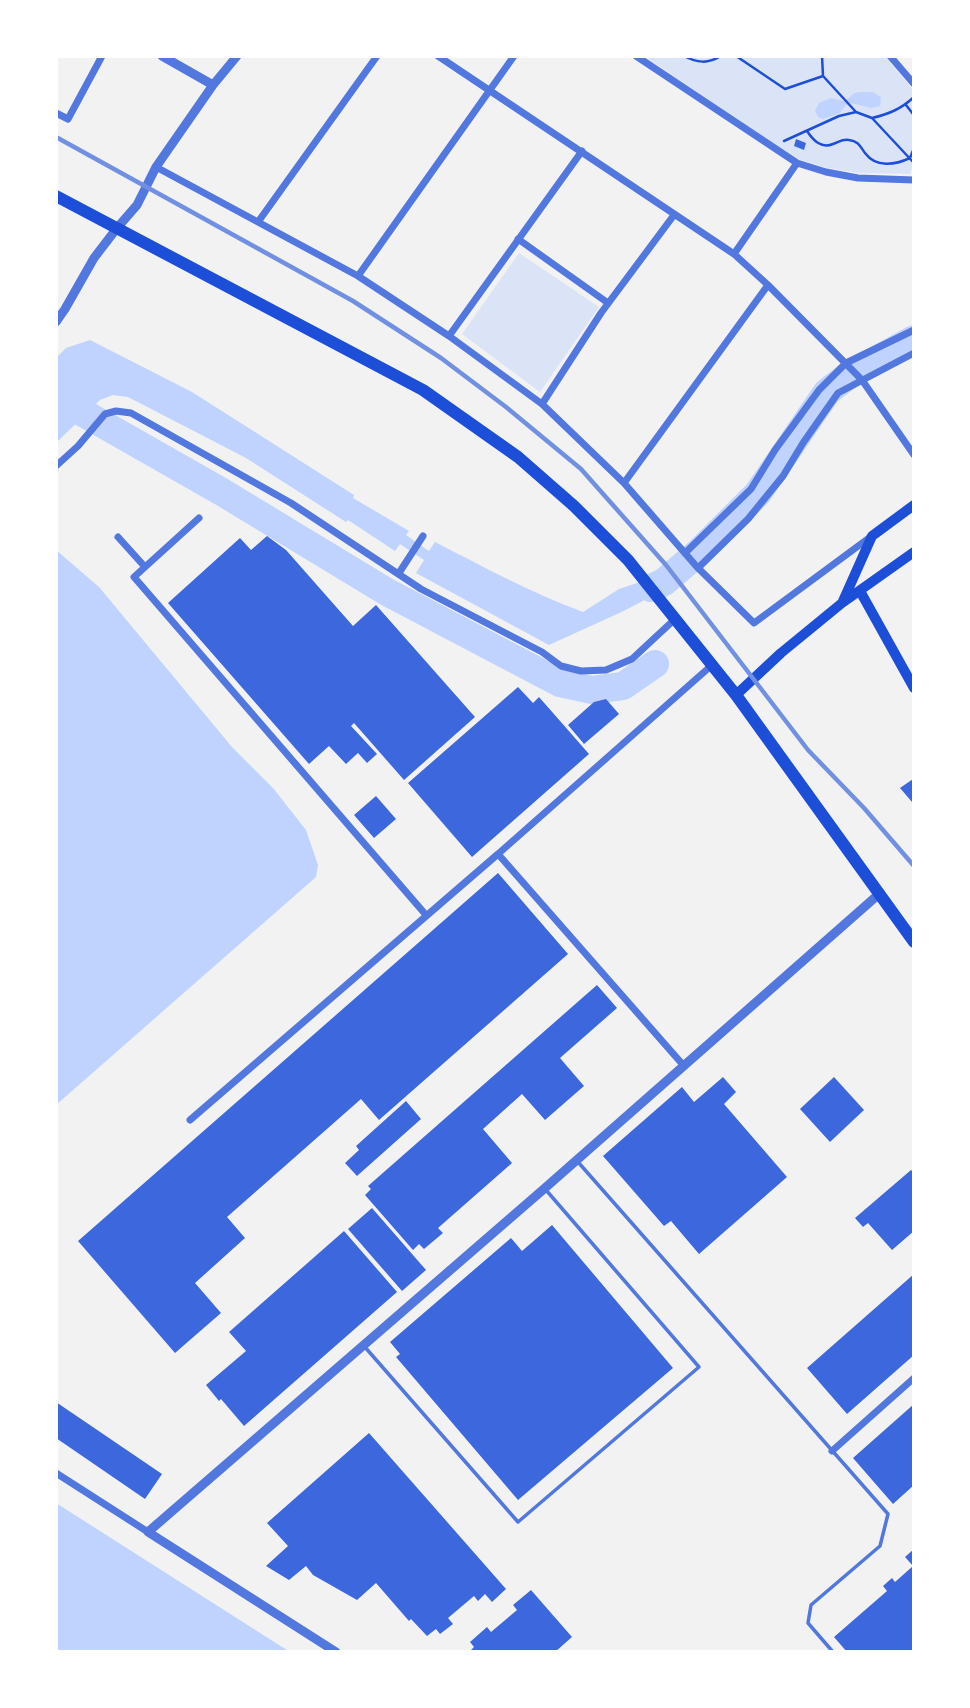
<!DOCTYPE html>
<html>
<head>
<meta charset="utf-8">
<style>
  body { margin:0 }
  #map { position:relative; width:970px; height:1708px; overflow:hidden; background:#f2f2f2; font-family:Karla,sans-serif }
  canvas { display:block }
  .frame { position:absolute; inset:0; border:58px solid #fff; pointer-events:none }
</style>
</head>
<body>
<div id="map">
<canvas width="970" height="1708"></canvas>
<div class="frame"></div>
</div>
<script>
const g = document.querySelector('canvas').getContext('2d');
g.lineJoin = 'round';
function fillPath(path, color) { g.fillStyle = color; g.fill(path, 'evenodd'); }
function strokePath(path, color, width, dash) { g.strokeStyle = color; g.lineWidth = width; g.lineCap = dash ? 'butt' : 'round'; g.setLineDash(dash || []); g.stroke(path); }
const green = new Path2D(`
  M644,56H885L914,91V160L910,174L858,173L827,168L800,160L771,142Z
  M519,253L599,307L540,392L462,334Z`);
const water = new Path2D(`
  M861,92H873L881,97L880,106L871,108L851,103L845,106L840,113L823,119L818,117L815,111L819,103L831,98L843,101L849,98L854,93Z
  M90,340L192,392L354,495L353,498L409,531L406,535L429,551L435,542C484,567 531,593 583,612L619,589L658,576L678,564L686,574C644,605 596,623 549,645L416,573L424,560L400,544L395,551L348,520L346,522L246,458L128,397L113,395L100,400L56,443V358L66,348Z
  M56,550L99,587L232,747L273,788L306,830L318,865L316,877L56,1105Z
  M56,1503L290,1652H56Z`);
const river = new Path2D(`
  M57,398L222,492L387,592L560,683L592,690L623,686L655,664
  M651,588L664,582L699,552L758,493L827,392L849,375L914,339`);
const building = new Path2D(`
  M796,139L806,143L804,150L794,146Z
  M267,536L286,550L353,626L376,605L475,717L404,780L354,723L351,726L377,754L367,763L358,753L346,764L329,746L309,764L168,603L240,538L251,550Z
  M518,687L533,703L539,697L589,754L472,857L408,783Z
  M606,699L619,714L584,744L568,725L594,702Z
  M913,779L914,801L912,802L900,788Z
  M376,796L396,819L374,838L354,815Z
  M498,873L568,954L379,1120L361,1099L227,1217L245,1238L195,1283L221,1313L175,1353L78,1241Z
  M597,985L617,1008L560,1058L584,1086L545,1120L522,1094L483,1129L512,1163L438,1228L443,1233L424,1249L419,1244L413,1250L365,1195L371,1189L368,1186Z
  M723,1077L736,1092L724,1104L787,1177L699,1254L671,1221L664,1226L603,1156L682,1087L694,1102Z
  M834,1077L864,1110L830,1142L800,1109Z
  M406,1101L421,1119L357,1176L345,1163L359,1150L356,1146Z
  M911,1170L914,1173V1231L892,1250L868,1223L863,1227L855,1218Z
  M372,1208L426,1270L402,1291L348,1229Z
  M552,1225L673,1368L518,1500L396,1357L400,1354L390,1342L511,1238L522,1251Z
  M344,1231L397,1292L244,1426L221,1399L219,1401L206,1385L246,1351L229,1332Z
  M914,1274V1355L847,1414L807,1368Z
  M56,1402L162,1474L145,1499L56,1438Z
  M914,1404V1485L893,1504L853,1458Z
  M369,1433L506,1589L492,1602L485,1594L478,1601L474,1596L448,1618L453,1624L440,1634L436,1629L427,1636L411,1619L409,1621L376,1583L357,1600L313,1575L306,1566L289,1580L266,1566L288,1546L267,1523Z
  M914,1549V1652H847L834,1637L887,1591L883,1586L892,1578L895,1582L913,1566L905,1557Z
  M531,1590L572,1637L555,1652H469L474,1647L470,1642L487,1627L491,1632L517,1610L513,1605Z`);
const path = new Path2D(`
  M684,56C697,63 708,64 721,56
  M736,56L785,89L823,76
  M822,56L823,76L856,112
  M906,105L913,114L914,119
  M872,118C889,114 901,109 914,97
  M807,131C813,140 821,149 833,144C839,142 842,139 849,140C858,141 860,146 865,153C876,168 895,165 910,158L914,148
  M784,141L839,116L856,112L872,118L914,163`);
const service = new Path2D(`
  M578,1162L888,1514L880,1546L811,1605L808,1623L833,1652
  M364,1346L518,1522L699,1367L546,1190`);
const minor = new Path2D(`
  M438,56L734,254L768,285L862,380L914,455
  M636,56L797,163L826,172L858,178L914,180
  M890,56L914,84
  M56,113L68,119L102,56
  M156,167L358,276L449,336L542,404L624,483L697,567L754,623L869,538
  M258,222L377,56
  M518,239L608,303
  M734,254L797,163
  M358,276L514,56
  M449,336L582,151
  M542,404L601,313L674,215
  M56,466L78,446L105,414L116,411L131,413L291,503L421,589L542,652L561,666L581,671L606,670L632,659L675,619
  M624,483L768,285
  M199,518L134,577L426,915
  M118,537L145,567
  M685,553L751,489L775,450L819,390L846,363L914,330
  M698,568L748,519L783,476L803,443L838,393L914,353
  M399,573L423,536
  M684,1066L498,854L712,665
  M190,1120L498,854
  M832,1451L914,1378
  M56,1473L148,1532`);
const tertiary = new Path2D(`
  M162,56L213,85
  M56,322L65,309L94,258L117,228L137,205L156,167L213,85L237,56
  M336,1652L148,1532L545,1188L879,894`);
const secondary = new Path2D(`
  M860,591L914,688
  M843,601L872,536L914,505
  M736,695L781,653L842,603L914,552`);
const primary = new Path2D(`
  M56,196L423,390L518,457L574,506L628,560L736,695L914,942`);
const rail = new Path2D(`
  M56,137L353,301L441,358L506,407L581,469L666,565L808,750L864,808L914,866`);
fillPath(green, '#dbe4f7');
fillPath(water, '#bfd3fe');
strokePath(river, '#bfd3fe', 28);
fillPath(building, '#3d67dc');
strokePath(path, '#1d4ed8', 2.5);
strokePath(service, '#5277de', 3.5);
strokePath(minor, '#5277de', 7);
strokePath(tertiary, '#5277de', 9);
strokePath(secondary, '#1d4ed8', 10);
strokePath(primary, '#1d4ed8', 12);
strokePath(rail, '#7290e2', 4.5);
</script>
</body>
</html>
